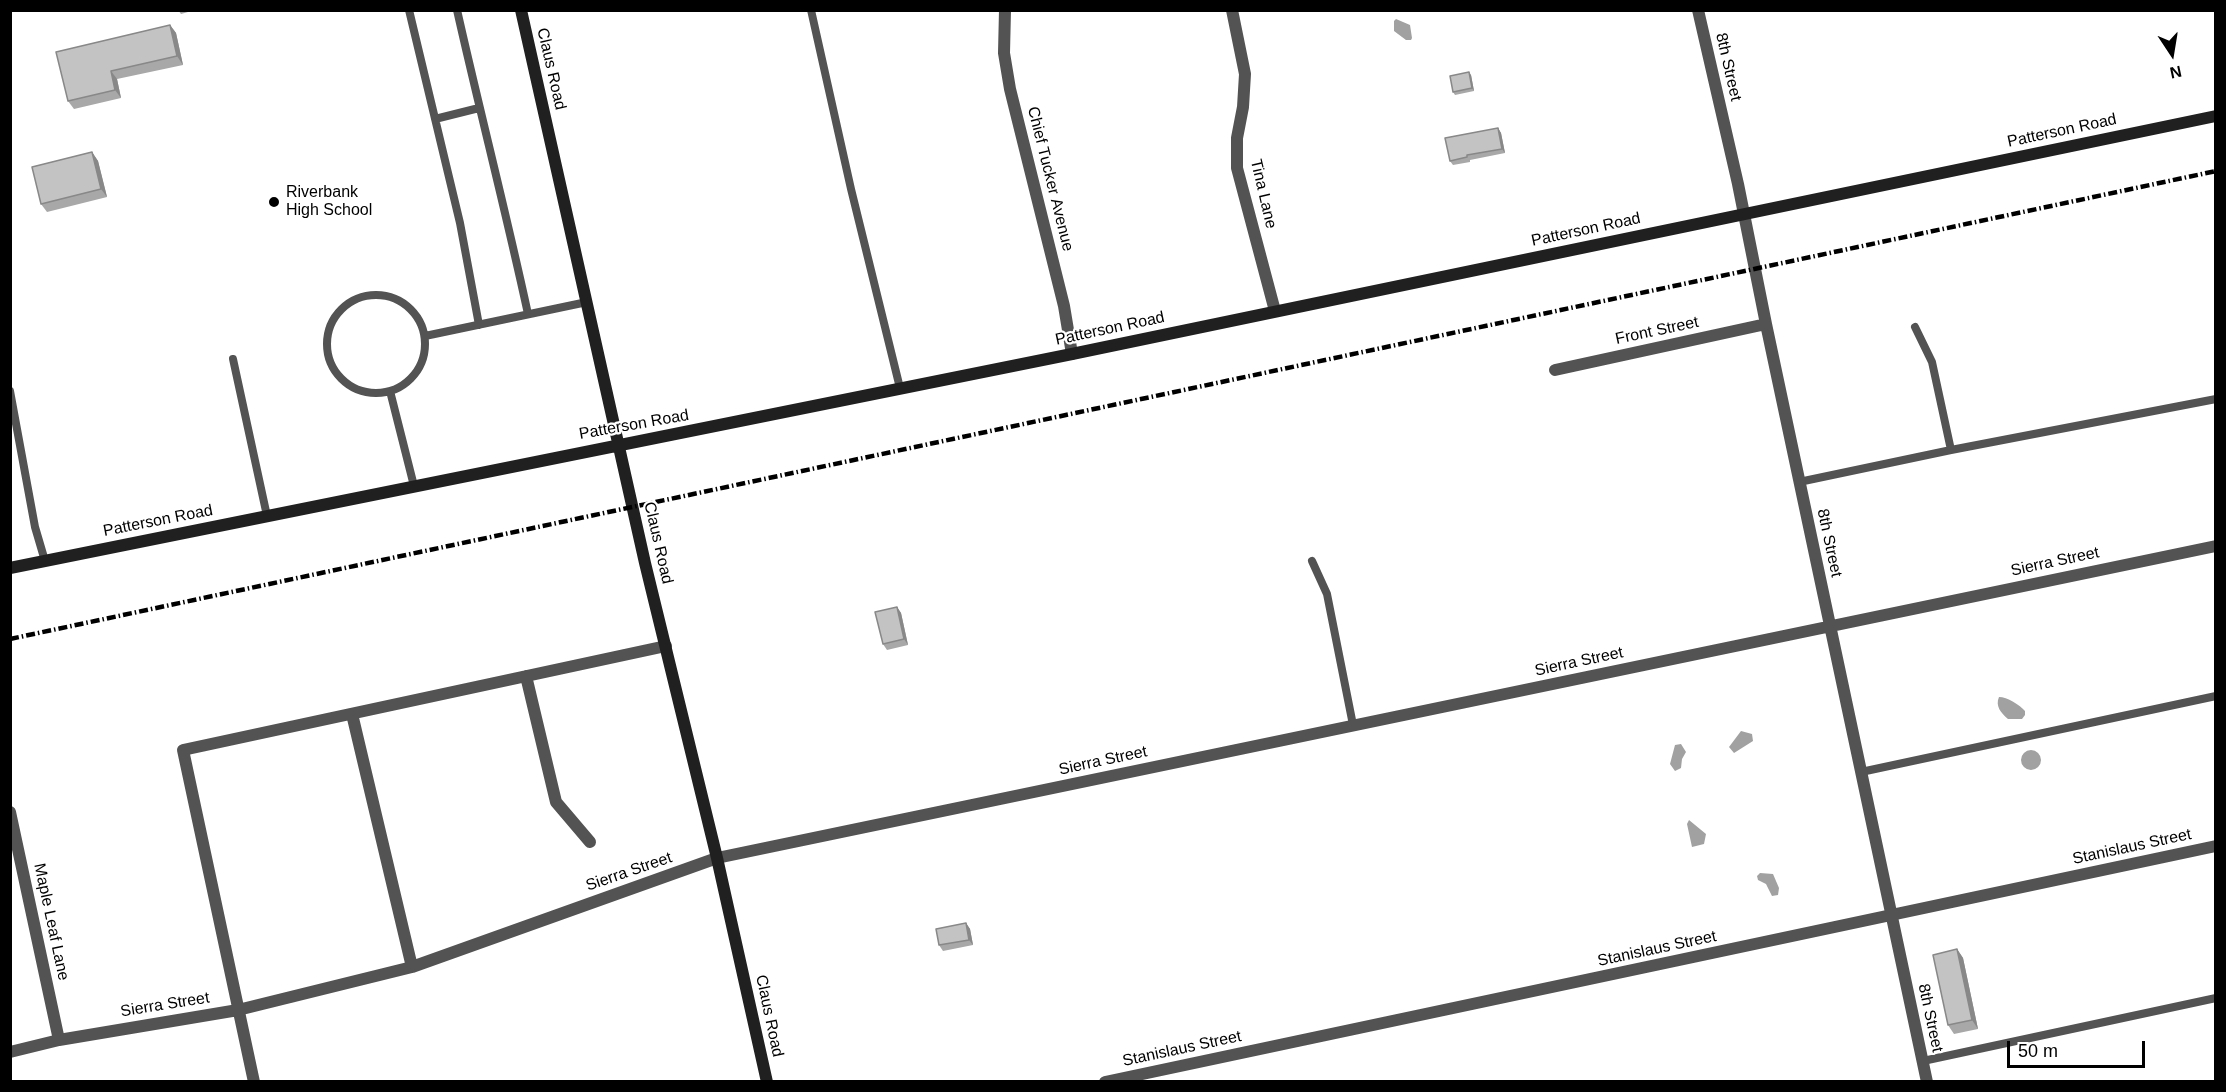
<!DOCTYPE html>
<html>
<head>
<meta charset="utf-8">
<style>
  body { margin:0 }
  #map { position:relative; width:2226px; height:1092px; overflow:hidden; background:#fff; font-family:Arial,sans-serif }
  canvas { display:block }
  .frame { position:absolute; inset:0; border:12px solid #000; pointer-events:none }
  .north { position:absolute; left:2142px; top:24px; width:60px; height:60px; -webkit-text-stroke:4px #fff; paint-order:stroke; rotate:168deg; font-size:16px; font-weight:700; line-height:24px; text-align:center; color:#000 }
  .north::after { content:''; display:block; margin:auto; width:21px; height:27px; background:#000; clip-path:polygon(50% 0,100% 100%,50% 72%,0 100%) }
  .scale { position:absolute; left:2007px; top:1041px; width:138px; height:27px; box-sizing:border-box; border:3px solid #000; border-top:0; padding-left:8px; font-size:18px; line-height:21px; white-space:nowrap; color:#000; -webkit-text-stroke:4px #fff; paint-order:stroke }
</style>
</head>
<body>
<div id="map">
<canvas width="2226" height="1092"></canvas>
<div class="frame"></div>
<div class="north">N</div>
<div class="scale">50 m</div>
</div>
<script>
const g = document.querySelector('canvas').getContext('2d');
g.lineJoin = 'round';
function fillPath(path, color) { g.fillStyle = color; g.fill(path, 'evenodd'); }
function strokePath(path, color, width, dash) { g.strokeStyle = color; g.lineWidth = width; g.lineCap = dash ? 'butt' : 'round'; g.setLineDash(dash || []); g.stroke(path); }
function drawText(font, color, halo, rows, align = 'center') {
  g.font = font + ' Arial,sans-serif'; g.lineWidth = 4.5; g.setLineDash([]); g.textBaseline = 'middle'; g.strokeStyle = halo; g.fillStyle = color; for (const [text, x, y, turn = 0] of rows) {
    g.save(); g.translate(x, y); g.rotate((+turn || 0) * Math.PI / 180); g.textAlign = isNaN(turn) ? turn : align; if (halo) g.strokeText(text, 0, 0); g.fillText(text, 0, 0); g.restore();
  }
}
const water = new Path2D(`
  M1396,19L1410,25L1412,38L1411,40H1406L1394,31V21Z
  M1999,697C2007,697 2020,705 2025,711V715L2022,719H2008C2001,713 1995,706 1999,697Z
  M1741,731L1752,734L1753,741L1734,753L1729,747Z
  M1681,744L1686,752L1682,759L1681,768L1675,771L1670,764L1675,745Z
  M2021 760a10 10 0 1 1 20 0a10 10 0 1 1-20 0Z
  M1689,820L1706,834L1704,844L1692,847L1687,824Z
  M1760,873L1773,874L1779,888L1778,895L1772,896L1766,884L1758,880L1757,876Z`);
const service = new Path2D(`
  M409,10L460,223L479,325
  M457,10C480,112 506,212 528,314
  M811,10L851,189L900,388
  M435,119L479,108
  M327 344a49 49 0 1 1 98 0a49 49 0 1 1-98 0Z
  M1915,327L1932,362L1951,450
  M425,336L587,302
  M233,359L267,516
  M10,391L35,527L45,561
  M390,391L414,486
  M1799,482L1951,450L2216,399
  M1312,561L1327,594L1353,725
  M1861,772L2216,696
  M1923,1061L2216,998`);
const minor = new Path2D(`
  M1005,10L1004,53L1010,89L1064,306L1072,354
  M1232,10L1245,74L1243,107L1237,138V168L1275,311
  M1698,10L1738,184L1766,324L1927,1082
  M1555,370L1766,324
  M526,676L556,802L590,842
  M352,714L412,967
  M10,812L59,1040
  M10,1052L59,1040L238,1010L412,967L717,858L2216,546
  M254,1082L183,750L666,646
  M1105,1082L2216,846`);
const secondary = new Path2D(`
  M521,10L645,563L717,858L767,1082
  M10,568L1072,354L2216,116`);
const rail = new Path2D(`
  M10,639L2216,171`);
const wall = new Path2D(`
  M178,10H195L181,14Z
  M170,25L176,33L183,65L117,79L121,98L74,109L68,101Z
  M1471,75L1474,91L1455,95L1453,92Z
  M1498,128L1501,133L1505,153L1470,160V162L1453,165L1450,161Z
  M92,152L98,161L107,197L47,212L41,204Z
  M897,607L901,613L908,645L887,650L883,644Z
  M966,923L970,929L973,945L943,951L939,945Z
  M1957,949L1963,958L1978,1029L1954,1034L1948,1025Z`);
const shadedWall = new Path2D(`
  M170,25L176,33L183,65L177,56Z
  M111,71L117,79L121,98L115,90Z
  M1469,72L1471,75L1474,91L1472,88Z
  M1498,128L1501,133L1505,153L1502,149Z
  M92,152L98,161L107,197L101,189Z
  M897,607L901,613L908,645L904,639Z
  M966,923L970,929L973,945L969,940Z
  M1957,949L1963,958L1978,1029L1972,1020Z`);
const building = new Path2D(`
  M170,25L177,56L111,71L115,90L68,101L56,52Z
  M1469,72L1472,88L1453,92L1450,76Z
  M1498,128L1502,149L1467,155V157L1450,161L1445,138Z
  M92,152L101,189L41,204L32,167Z
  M897,607L904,639L883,644L875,612Z
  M966,923L969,940L939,945L936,929Z
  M1957,949L1972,1020L1948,1025L1933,955Z`);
const markers = [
  [274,202,6,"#000"]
];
const streetNames = [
  ["8th Street",1728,67,77],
  ["Claus Road",551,69,77],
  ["Patterson Road",2062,131,-12],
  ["Chief Tucker Avenue",1050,179,76],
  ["Tina Lane",1263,194,77],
  ["Patterson Road",1586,230,-12],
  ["Patterson Road",1110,329,-12],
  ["Front Street",1657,331,-12],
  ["Patterson Road",634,425,-10],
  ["Patterson Road",158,521,-11],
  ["Claus Road",658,543,77],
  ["8th Street",1829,543,78],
  ["Sierra Street",2055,562,-12],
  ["Sierra Street",1579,662,-12],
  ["Sierra Street",1103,761,-12],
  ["Stanislaus Street",2132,847,-12],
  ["Sierra Street",629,872,-19],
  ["Maple Leaf Lane",51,922,78],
  ["Stanislaus Street",1657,949,-12],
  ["Sierra Street",165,1005,-9],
  ["Claus Road",769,1016,78],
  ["8th Street",1930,1018,78],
  ["Stanislaus Street",1182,1049,-12]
];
const poiNames = [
  ["Riverbank",286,193],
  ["High School",286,211]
];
fillPath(water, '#a1a1a1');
strokePath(service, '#535353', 8);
strokePath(minor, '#535353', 12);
strokePath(secondary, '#202020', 12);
strokePath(rail, '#000', 4.5, [9, 3, 1.5, 3]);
fillPath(wall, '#a8a8a8');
fillPath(shadedWall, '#888');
fillPath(building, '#c3c3c3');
strokePath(building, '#888', 1.5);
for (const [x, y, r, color] of markers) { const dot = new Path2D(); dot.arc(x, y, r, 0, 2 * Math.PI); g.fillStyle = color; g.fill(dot); strokePath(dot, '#fff', 2); }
drawText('16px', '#000', '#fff', streetNames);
drawText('16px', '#000', '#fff', poiNames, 'left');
</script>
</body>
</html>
